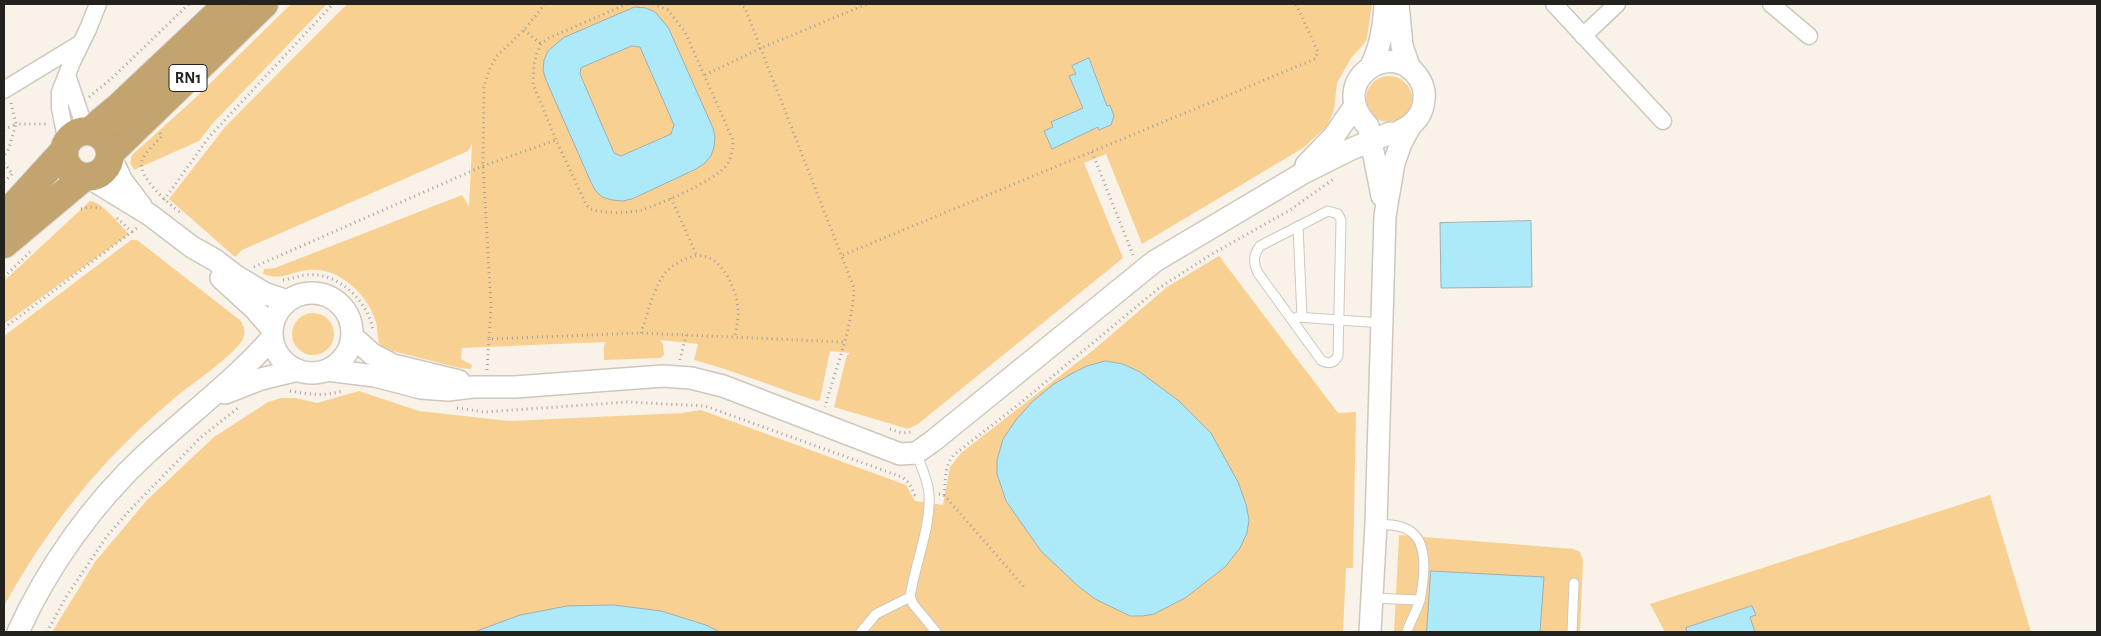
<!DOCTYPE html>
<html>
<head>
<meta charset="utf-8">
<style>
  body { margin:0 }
  #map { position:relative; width:2101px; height:636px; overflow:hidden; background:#f9f2e8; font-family:"Alegreya Sans",sans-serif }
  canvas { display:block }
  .frame { position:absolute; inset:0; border:5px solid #24221e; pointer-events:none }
</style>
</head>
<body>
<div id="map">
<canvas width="2101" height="636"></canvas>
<div class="frame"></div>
</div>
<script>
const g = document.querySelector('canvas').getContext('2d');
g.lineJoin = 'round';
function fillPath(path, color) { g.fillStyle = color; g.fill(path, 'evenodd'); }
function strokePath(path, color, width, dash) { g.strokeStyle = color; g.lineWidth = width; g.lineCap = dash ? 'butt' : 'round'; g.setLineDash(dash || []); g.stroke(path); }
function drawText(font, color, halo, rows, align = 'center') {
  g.font = font + ' "Alegreya Sans",sans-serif'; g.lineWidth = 5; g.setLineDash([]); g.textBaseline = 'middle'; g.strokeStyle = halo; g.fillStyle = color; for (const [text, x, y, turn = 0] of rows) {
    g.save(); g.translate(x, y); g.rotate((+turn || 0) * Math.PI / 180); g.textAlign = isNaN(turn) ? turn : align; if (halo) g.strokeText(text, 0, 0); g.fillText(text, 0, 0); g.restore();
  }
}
const green = new Path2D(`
  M291,4H327L213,123L199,141L134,170L130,163L132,155L192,101Z
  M347,4H1372L1367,38L1364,44L1351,58L1337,83L1334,110L1327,126L1303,148L1142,244L1106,154L1084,163L1123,258L918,424L908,429L834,407L847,355L850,353L830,351L820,400L817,401C776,388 736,371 694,360L698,344L660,340L663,344L664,355L660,358L604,360V346L606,342L462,348L461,359L472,365L471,369L459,368L381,348C377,341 378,331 376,322C368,295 339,266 308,270C289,272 283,281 263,274L264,269L275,268L462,195L469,206L472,144L468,151L242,250L235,257L169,199L225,127Z
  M1366 99a23 23 0 1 1 46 0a23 23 0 1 1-46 0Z
  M90,201C101,201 119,224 127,232L128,235L4,324V281Z
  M131,240H137L241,321C244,327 246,333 243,339C233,357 188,386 171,401C101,460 48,526 4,606V336Z
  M1219,256L1338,413L1356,412L1353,568H1346L1343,632H52L95,562L147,500L214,437L268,402L281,398H295L317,403L359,391L419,411L509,421L682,413L701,410L906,485L915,501L943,505L950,467L961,453L1097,347L1167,287Z
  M292 334a21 21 0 1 1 42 0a21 21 0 1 1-42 0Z
  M1990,495L2031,632H1665L1650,604Z
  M1399,535L1574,549L1580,552L1583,560L1580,632H1394Z`);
const building = new Path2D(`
  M635,7L646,8L655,12L668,27L713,128L715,137L714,147L711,156L704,164L696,169L632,199L622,201L612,200L602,197L595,190L590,180L546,80L543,70L544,60L548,51L563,38ZM632,46L640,47L674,125L671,134L621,156L614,153L580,74L581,68Z
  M1089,58L1107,106L1110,105L1114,116L1111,125L1099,130L1098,127L1052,149L1044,131L1053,127L1051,122L1083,108L1069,76L1076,74L1072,66Z
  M1531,221L1532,287L1441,288L1440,223Z
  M1106,361L1123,364L1140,372L1179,401L1211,433L1238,482L1246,504L1249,520L1247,533L1240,548L1225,567L1185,598L1154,614L1143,616H1130L1095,599L1078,586L1041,551L1006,501L997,474V460L1003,439L1016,420L1032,402L1054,384L1071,374L1087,366Z
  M1431,571L1544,577L1540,632H1427Z
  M614,605L661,611L706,625L720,632H474L520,615L567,606Z
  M1752,606L1756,615L1750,617L1755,632H1687L1686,628Z`);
const path = new Path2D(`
  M545,4L524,30L497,56L490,68L484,86L483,166L491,306L489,339L641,333L844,342
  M627,4L549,38L541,44L537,53L534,64L533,84L556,140L585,202C586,204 587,206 589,208C598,214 632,213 642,210C661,204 711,182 724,168C731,161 733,150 733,140L685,32L668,10L653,4
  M739,4L745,8L854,288C853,326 835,370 825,407
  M524,30L541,44
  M705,75L761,48L867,4
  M89,97L111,79L189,4
  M11,103L16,124H48
  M4,130L16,124L8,151L4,155
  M160,133L162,136C156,143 145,152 142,161C137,177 169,204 181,213
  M1092,152L1133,255
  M4,163L13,175
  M4,182L14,172
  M671,198L696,254
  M164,200L209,137L333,4
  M81,209L88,207L101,208
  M117,218L133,233
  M843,255L1315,59L1318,52L1296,4
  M254,267L483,166L556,140
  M4,277L30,252
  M283,280C291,279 298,276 306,275C337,271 369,301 373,331
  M4,328L137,228
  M641,333C646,319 653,291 661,279C667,269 677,262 688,258C717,246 736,284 738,310C739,318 736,328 735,337
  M680,360L686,335
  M487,370L489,339
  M290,391C308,394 324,397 342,391
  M457,408L485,412L627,402L705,406L902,477L909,483L915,495H918
  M890,429L902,433L913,432
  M939,494L944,495C946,480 944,464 955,454L1018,405L1159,288L1212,254L1290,210L1335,178
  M944,495L1026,589
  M47,632L66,597L107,536L129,511L200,438L238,408`);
const service = new Path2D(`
  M1328,211L1338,214L1341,220L1338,356C1334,363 1328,365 1321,360L1258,273C1253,263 1253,255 1260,246Z
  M1298,226L1302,317
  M1297,317L1382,323
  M916,453C921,466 928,480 929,494C931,528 915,563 910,597L913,604L936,632
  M1376,524C1387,525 1400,524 1410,531C1429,543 1424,580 1420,600C1417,611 1410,621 1407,632
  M1371,598L1419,600
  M861,632L876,614L910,597
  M1572,632L1574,583`);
const minor = new Path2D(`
  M1554,4L1663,121
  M1771,4L1809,36
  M1583,36L1617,4
  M67,75L86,131
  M4,90L81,43
  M67,143L60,108V92L72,62L88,29L98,4`);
const tertiary = new Path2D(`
  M1398,4L1402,46L1410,69
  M1371,66C1381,46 1384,26 1385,4
  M110,156L122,181L141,206
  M1306,165L1334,136L1354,107
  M88,177L150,215L192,247L215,260L236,276L264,293L287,301
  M1382,196L1368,126C1325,82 1392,37 1418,77C1423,84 1425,91 1424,99C1423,115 1414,125 1400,131
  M221,278L254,308L272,329
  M272 333a40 40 0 1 1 80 0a40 40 0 1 1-80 0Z
  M352,336L372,354L393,365L459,381
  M327,370L375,376L421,388L448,390L473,387H515L663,376L691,378L723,386L900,454L916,453L933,441L1155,261L1305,172L1349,150L1390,133
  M225,393L261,379L298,370
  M18,632C48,566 93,503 146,454C188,415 234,381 272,338
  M1370,632L1376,524L1385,216L1394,163L1401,143L1411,125`);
const trunk = new Path2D(`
  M64 154a23 23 0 1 1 46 0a23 23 0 1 1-46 0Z
  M90,131L120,106L228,4
  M111,152L264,4
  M4,217L64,151
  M4,244L84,177`);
const shields = [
  [188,78,38]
];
const shieldNames = [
  ["RN1",188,78]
];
fillPath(green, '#f8d192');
fillPath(building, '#ace9f9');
strokePath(building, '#a1aeb2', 1);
strokePath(service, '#cec7bd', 11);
strokePath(minor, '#cec7bd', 19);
strokePath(tertiary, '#cec7bd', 24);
strokePath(trunk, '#d3d3d2', 30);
strokePath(path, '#a6a19a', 3, [1, 4]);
strokePath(service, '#fff', 9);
strokePath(minor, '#fff', 16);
strokePath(tertiary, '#fff', 21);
strokePath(trunk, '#c4a46e', 28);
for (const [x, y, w] of shields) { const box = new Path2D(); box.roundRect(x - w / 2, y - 13.5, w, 27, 4); g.fillStyle = '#fff'; g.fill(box); strokePath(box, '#24221e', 1); }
drawText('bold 16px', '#24221e', null, shieldNames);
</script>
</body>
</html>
